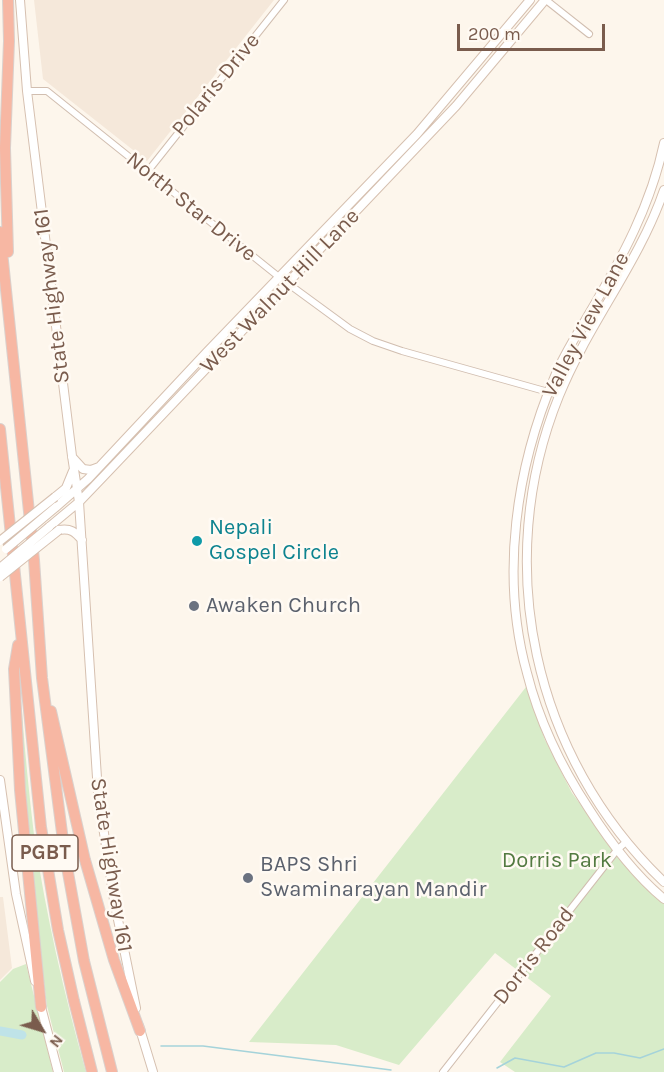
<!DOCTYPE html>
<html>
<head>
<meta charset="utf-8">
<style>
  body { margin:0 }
  #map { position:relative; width:664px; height:1072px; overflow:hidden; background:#fdf6ec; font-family:Karla,sans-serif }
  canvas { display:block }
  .north { position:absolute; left:12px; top:1000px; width:60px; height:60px; -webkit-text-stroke:4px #fffaf3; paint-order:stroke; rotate:128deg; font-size:16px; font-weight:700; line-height:24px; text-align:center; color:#7a5c4d }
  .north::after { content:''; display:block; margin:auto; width:21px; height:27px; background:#7a5c4d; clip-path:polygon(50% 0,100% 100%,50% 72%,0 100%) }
  .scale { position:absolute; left:457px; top:24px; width:148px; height:27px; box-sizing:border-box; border:3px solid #7a5c4d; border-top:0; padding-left:8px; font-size:18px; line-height:21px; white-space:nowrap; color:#7a5c4d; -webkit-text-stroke:4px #fffaf3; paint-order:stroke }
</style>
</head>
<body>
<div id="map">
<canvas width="664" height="1072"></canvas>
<div class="north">N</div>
<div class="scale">200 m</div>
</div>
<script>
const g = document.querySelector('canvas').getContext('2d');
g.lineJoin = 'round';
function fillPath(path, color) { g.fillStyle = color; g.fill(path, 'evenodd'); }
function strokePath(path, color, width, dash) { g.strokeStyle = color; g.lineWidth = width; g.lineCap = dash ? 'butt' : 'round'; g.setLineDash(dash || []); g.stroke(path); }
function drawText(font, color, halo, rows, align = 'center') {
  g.font = font + ' Karla,sans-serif'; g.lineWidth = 5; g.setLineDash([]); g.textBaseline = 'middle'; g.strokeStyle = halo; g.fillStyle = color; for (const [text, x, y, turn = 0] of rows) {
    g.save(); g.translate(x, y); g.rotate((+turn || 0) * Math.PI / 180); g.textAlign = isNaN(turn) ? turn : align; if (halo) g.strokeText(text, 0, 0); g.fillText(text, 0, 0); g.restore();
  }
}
const residential = new Path2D(`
  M34,0H274L147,161L43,79Z
  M0,897H3L12,968L0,980Z`);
const green = new Path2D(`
  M526,687L545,740L572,793L635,877L664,903V1072H515L500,1062L551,996L495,953L399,1065L336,1045L249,1042Z
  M20,712H22C25,753 29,794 34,835C46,915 64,994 86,1072H64L47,1006L34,902L28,842Z
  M26,964L53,1072H0V982L13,969Z`);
const stream = new Path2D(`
  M161,1046H203L391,1070
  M497,1068L515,1058L564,1067L596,1053H614L640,1058L664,1049`);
const river = new Path2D(`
  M0,1031L22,1035`);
const street = new Path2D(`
  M546,0L589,34
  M27,91H47L279,277L350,329L373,341L402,351L559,395
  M148,171L284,0
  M443,1072L617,850L626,842`);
const secondary = new Path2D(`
  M20,0L27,91L72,456L79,502L98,793L114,900L136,1008
  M664,143C651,205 622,258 590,312C578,333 564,354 555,376C516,467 500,576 527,673C539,721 562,768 589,809C610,842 634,874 664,899
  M664,190C639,263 588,324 559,396C491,564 533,757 664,882
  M72,457L83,469L91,470L99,467
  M55,497L66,488L73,471
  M56,507L88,479L206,353L417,134L530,0
  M49,527L79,502L102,478L456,106L545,0
  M59,530C71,528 75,532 82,540
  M0,780L16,894L35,981
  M40,1003L58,1072
  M139,1026L153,1072`);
const highway = new Path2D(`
  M0,232L34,560L42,678L65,856L84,961L112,1072
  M8,252L5,148L9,41L8,0
  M0,429L41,827L58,930L74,1001L92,1072
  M18,645L14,669L20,790L41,1007
  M51,711L85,860L114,960L140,1031`);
const secondaryBridge = new Path2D(`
  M0,541L55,497
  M6,549L56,507
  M0,568L49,527
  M0,577L59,530`);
const markers = [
  [197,541,6,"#0f9aa8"],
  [194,606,6,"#6b7280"],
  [248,878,6,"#6b7280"]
];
const shields = [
  [45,853,66]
];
const shieldNames = [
  ["PGBT",45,853]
];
const streetNames = [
  ["Polaris Drive",216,85,-51],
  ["North Star Drive",191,207,39],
  ["West Walnut Hill Lane",280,291,-46],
  ["State Highway 161",52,296,-97],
  ["Valley View Lane",586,325,-62],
  ["State Highway 161",111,865,81],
  ["Dorris Road",534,956,-52]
];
const cultureNames = [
  ["Nepali",209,528],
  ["Gospel Circle",209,553]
];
const worshipNames = [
  ["Awaken Church",206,606],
  ["BAPS Shri",260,865],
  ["Swaminarayan Mandir",260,890]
];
const parkNames = [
  ["Dorris Park",557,861]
];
fillPath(residential, '#f5e8da');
fillPath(green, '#d8ecc9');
strokePath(stream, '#a5d3da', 1.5);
strokePath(river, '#bfe3e8', 9);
strokePath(street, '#d1beb0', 8);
strokePath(secondary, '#d6c0b0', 10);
strokePath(highway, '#dad1cd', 12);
strokePath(street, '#fff', 6);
strokePath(secondary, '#fff', 8);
strokePath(highway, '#f7b7a3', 10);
strokePath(secondaryBridge, '#d6c0b0', 10, []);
strokePath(secondaryBridge, '#fff', 8);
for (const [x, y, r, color] of markers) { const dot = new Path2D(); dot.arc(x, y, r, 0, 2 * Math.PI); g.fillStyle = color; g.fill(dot); strokePath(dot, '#fffaf3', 2); }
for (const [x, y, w] of shields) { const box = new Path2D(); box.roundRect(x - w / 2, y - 18, w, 36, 4.5); g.fillStyle = '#fffaf3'; g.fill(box); strokePath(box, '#7a5c4d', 1.5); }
drawText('bold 21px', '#7a5c4d', null, shieldNames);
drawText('22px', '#7a5c4d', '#fffaf3', streetNames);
drawText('22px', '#0d838f', '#fffaf3', cultureNames, 'left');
drawText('22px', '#5b616d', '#fffaf3', worshipNames, 'left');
drawText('22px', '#537a41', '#fffaf3', parkNames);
</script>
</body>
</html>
